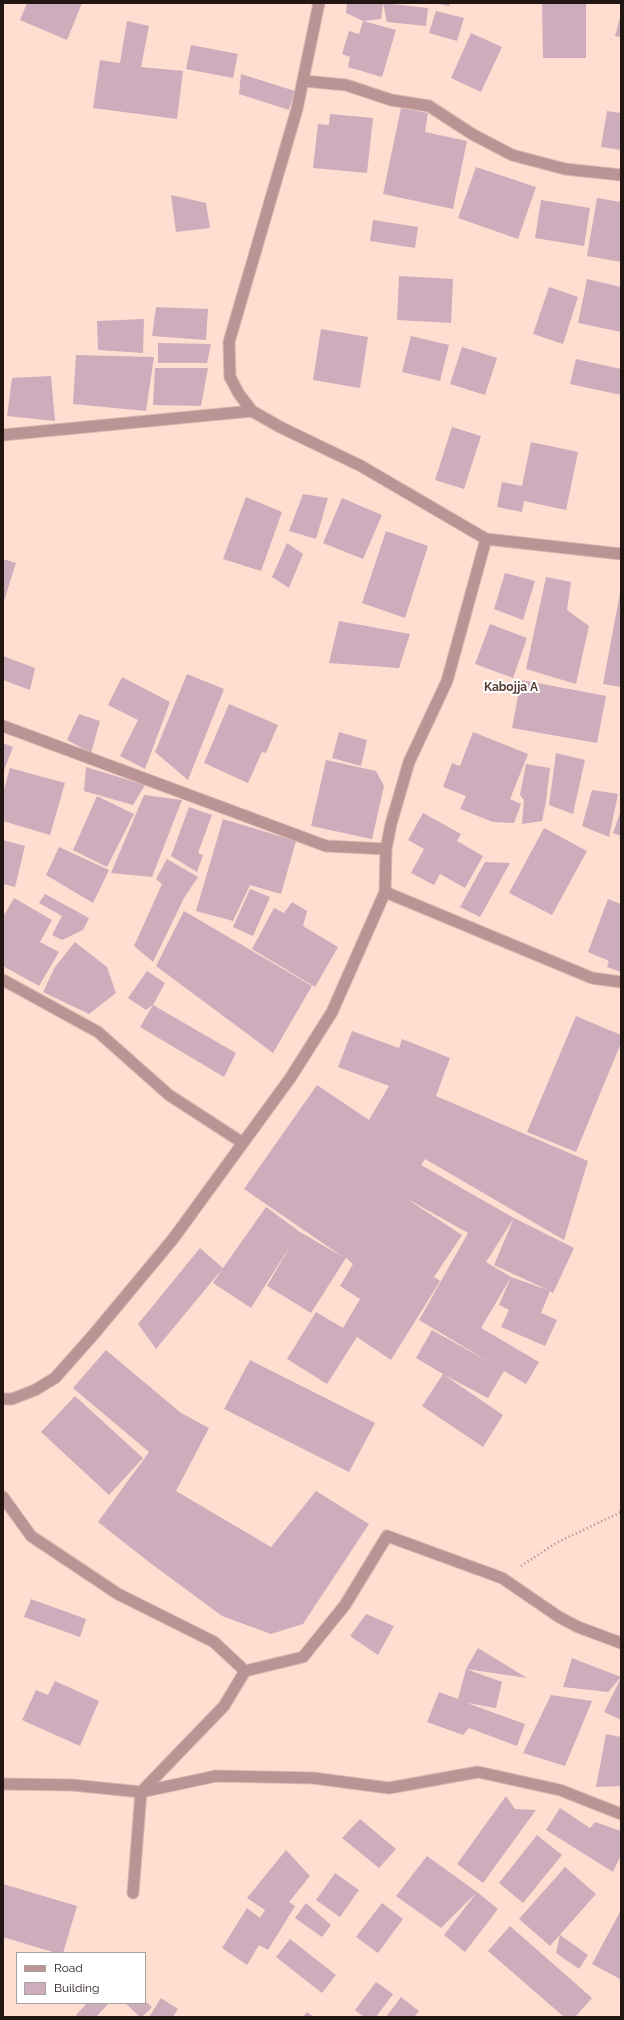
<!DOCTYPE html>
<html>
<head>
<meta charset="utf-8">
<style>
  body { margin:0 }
  #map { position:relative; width:624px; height:2020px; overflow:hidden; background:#ffddd1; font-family:Raleway,sans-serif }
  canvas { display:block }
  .frame { position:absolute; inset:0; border:4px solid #221612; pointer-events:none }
  .legend { position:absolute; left:16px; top:1952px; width:130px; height:52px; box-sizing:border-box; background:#fff; border:1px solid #a7a2a0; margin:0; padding:5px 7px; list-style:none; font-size:12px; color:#221612 }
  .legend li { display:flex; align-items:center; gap:8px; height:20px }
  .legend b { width:20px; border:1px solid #a7a2a0 }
</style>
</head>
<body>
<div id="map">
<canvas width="624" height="2020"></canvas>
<div class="frame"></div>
<ul class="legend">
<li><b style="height:5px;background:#ba9395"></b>Road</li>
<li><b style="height:11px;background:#cdadbb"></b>Building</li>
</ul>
</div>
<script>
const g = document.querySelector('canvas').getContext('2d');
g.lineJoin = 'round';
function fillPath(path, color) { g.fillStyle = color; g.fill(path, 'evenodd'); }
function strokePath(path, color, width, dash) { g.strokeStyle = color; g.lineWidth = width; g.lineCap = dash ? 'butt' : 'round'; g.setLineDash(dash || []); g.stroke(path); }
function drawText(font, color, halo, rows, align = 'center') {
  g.font = font + ' Raleway,sans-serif'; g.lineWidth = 4; g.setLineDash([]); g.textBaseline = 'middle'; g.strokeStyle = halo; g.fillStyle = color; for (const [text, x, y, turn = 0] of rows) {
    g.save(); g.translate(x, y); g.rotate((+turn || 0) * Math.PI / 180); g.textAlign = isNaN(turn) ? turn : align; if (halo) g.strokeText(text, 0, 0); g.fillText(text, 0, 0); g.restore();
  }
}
const building = new Path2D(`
  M27,3H82L67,40L20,20Z
  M347,3H383L428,8L426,26L387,22L383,3L381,19L363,21L346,13Z
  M435,3H450L449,6Z
  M542,3H586V58H543Z
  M436,11L464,18L457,41L429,33Z
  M621,14V37L615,36Z
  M127,21L149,26L141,67L183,71L177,119L93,108L100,60L120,63Z
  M363,21L396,30L382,77L348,67L350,57L342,54L349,31L359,34Z
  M471,33L502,47L481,92L451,78Z
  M191,45L238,54L233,78L186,69Z
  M241,74L295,91L289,110L239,94Z
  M401,108L428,113L425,132L467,141L453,209L383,194Z
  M607,111L621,113V150L601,147Z
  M330,114L373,118L367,173L313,168L318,124L329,125Z
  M476,167L536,187L518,239L458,218Z
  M171,195L206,203L210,228L176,232Z
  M597,198L621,202V262L587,256Z
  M541,200L590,208L584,246L535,238Z
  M373,220L418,227L415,248L370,241Z
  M399,276L453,279L451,323L397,320Z
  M587,279L621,287V332L578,323Z
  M549,287L578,297L563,344L533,334Z
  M156,307L208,309L206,340L152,336Z
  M144,319L143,353L98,350L97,321Z
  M321,329L368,337L360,388L313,380Z
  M411,336L449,345L440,381L402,372Z
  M158,343L211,344L207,363H158Z
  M462,347L497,358L485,395L450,384Z
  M76,355L154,357L146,411L73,404Z
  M576,359L621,369V395L570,384Z
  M155,368H208L201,406L153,405Z
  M51,376L55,421L7,416L12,378Z
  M452,427L481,436L464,489L435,480Z
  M531,442L578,452L566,510L524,501L522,512L497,507L502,482L522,486Z
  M303,494L328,498L316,539L289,531Z
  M246,497L282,512L261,571L223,559Z
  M342,498L382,515L363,559L323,543Z
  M386,531L428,546L405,618L362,603Z
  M287,543L303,554L289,588L272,577Z
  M3,559L16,563L3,604Z
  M505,573L535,581L523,620L494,609Z
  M546,577L571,582L567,610L589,626L576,684L526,669Z
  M620,593H621V687L603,684Z
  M339,621L410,634L399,668L329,663Z
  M490,624L527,638L513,678L475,664Z
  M3,656L35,668L30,690L3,680Z
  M187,674L224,689L188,780L155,752Z
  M122,677L170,702L145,769L120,756L138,720L108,705Z
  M521,680L606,696L597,743L512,728Z
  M229,704L278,725L266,753L262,752L248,783L204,763Z
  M79,714L100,721L91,753L67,740Z
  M339,732L367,740L361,766L332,758Z
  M473,732L528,754L510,799L521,804L514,823L493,822L460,809L466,796L443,787L452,763L460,766Z
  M3,743L13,747L3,773Z
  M556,753L585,760L573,814L549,805Z
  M326,760L376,771L384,786L372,839L311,826Z
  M526,764L550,768L546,801L542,821L522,824L524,800L520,795Z
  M86,767L145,785L133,805L84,791Z
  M10,768L65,783L50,835L3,821V793Z
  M592,790L618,794L609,837L582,826Z
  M144,795L182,800L152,877L111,873Z
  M97,796L134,814L107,867L73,850Z
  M189,807L212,815L198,853L203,855L197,872L171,856Z
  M621,810V836L613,833Z
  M423,813L461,834L457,841L483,856L465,888L440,874L434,885L411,873L424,849L408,840Z
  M223,819L296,841L281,894L250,885L233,921L196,911Z
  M544,828L587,851L552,915L509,893Z
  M3,840L25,846L15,887L3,884Z
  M59,847L109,870L93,903L46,875Z
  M167,859L198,877L184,898L153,962L134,946L162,884L156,879Z
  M485,862L510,863L480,917L460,907Z
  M250,889L270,897L253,936L233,927Z
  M45,894L89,918L83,930L62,940L52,935L62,916L39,903Z
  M14,898L52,920L40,942L59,952L39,986L3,966V917Z
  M608,899L621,904V972L607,967L609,961L588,952Z
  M292,902L307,911L303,926L338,947L315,987L252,949L274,908L284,913Z
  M184,911L312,986L273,1053L156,966Z
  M75,942L107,967L116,993L89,1014L43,992L55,967Z
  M147,971L165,983L153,1005L236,1053L224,1077L140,1027L153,1005L146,1010L128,998Z
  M576,1016L621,1035V1043L576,1152L527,1132Z
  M352,1031L399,1048L402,1039L450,1058L436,1096L588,1161L564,1240L425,1159L421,1165L514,1218L486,1262L511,1277L548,1290L494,1265L514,1218L574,1248L553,1293L550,1291L541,1313L557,1320L545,1346L501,1327L509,1310L499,1305L511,1277L481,1328L539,1362L526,1384L504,1371L488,1398L444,1375L503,1415L483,1447L422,1406L443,1374L416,1358L432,1330L491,1363L419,1320L468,1233L404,1197L462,1235L434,1277L440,1281L391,1360L357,1337L327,1384L287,1359L316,1312L343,1328L360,1299L340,1286L353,1264L346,1258L311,1313L267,1286L292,1243L251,1308L213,1283L223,1268L156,1349L138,1324L200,1248L223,1268L266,1207L300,1232L343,1257L244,1189L317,1085L369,1120L389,1086L338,1067Z
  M106,1350L181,1413L209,1428L176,1491L271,1547L316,1491L369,1524L303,1624L271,1634L222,1616L149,1562L98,1522L149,1452L73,1388Z
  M250,1360L375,1423L349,1472L224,1409Z
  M75,1396L143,1458L109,1495L41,1432Z
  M31,1599L86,1619L80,1637L24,1617Z
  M366,1614L394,1626L378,1655L350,1636Z
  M478,1648L527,1678L466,1669L502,1682L496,1708L467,1703L525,1724L517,1746L469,1728L463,1735L427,1722L439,1692L458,1699L466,1669Z
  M572,1658L621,1677L608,1692L563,1687Z
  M621,1678V1720L604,1712Z
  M55,1681L99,1701L80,1746L22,1720L36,1690L48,1695Z
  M551,1695L592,1701L565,1766L523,1753Z
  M606,1734L621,1737V1786L596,1787Z
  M506,1796L515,1809L536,1810L483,1883L457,1864Z
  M560,1808L590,1828L595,1822L621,1831V1855L613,1872L546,1830Z
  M360,1819L396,1849L379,1868L342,1838Z
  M537,1835L562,1855L523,1903L499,1883Z
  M286,1850L310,1876L289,1902L295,1906L268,1950L259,1945L247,1965L222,1948L247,1908L260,1918L265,1910L247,1898Z
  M427,1856L477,1892L441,1928L396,1896Z
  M565,1867L596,1894L550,1946L519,1919Z
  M335,1873L359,1890L340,1917L316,1900Z
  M3,1884L77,1906L63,1953H56L3,1937Z
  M477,1892L498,1909L465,1952L444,1935Z
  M306,1903L331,1925L322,1937L295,1918Z
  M382,1903L403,1919L378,1953L356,1937Z
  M621,1910V1977L620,1979L592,1964Z
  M510,1926L592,1998L575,2017H564L488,1951Z
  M560,1935L588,1955L579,1969L556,1953Z
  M290,1939L336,1975L322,1993L276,1957Z
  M376,1982L393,1994L376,2017H364L355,2010Z
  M401,1997L419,2011L414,2017H386Z
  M161,1998L178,2009L173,2017H149Z
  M145,2001L152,2007L142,2017H140L125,2003H145Z
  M87,2003H109L96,2017H78L76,2015Z
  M307,2012L314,2017H303Z`);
const path = new Path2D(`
  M521,1566L556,1543L621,1512`);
const minor = new Path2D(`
  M319,3L297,109L229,342L230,377L239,394L252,411L280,427L361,466L486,539L621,554
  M304,81L346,85L391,100L429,106L472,134L512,155L565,169L621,175
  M3,435L252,411
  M3,726L326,846L386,849
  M385,892L592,978L621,982
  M3,980L98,1032L169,1095L243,1143
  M3,1399H12L35,1390L55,1378L94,1334L173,1239L291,1077L332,1012L385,892L386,849L391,824L409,762L447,681L486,539
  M3,1497L31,1536L118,1594L214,1642L245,1671L224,1706L141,1792L133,1893
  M245,1671L303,1657L345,1605L387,1536L502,1578L559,1617L578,1627L621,1643
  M3,1784L72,1785L141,1792L216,1776L313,1778L389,1788L478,1772L560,1790L621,1814`);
const quarterNames = [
  ["Kabojja A",511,687]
];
fillPath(building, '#cdadbb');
strokePath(minor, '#d7b9af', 13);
strokePath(path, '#9f877e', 2.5, [1, 3]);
strokePath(minor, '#ba9395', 11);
drawText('bold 12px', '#573c32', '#fff', quarterNames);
</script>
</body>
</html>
